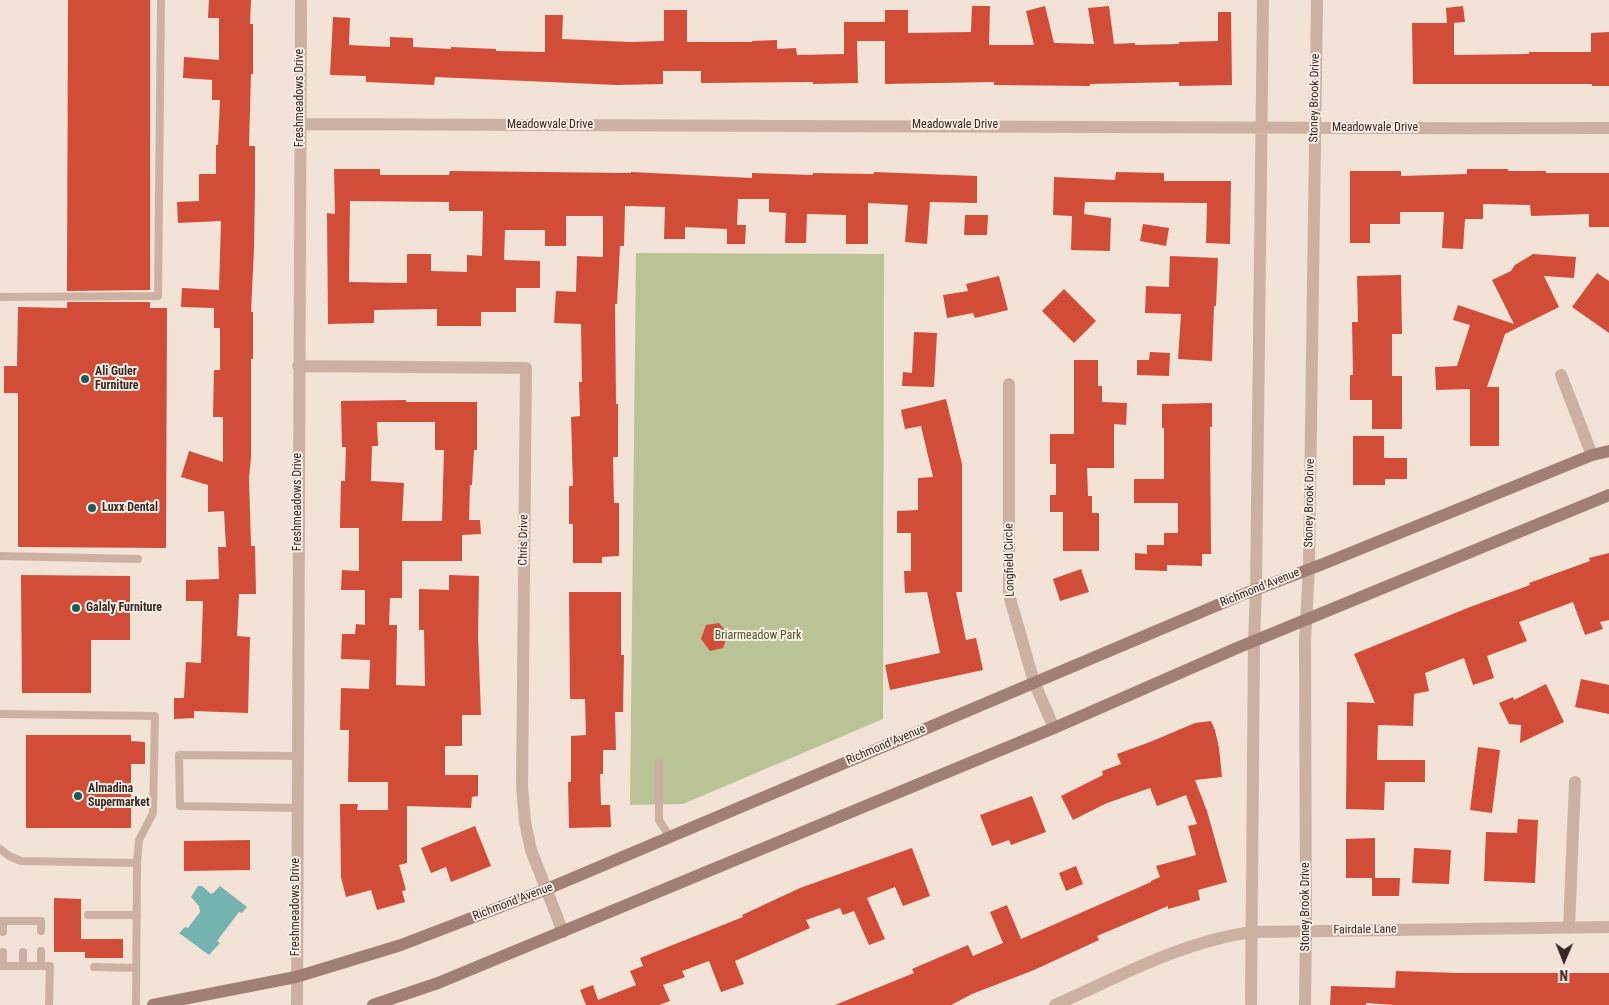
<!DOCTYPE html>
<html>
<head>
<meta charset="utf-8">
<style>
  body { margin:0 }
  #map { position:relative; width:1609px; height:1005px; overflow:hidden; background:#f3e3d7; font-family:"Roboto Condensed",sans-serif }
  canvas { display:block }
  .north { position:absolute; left:1539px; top:935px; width:50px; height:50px; -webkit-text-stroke:4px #fbeee4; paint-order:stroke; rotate:181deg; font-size:14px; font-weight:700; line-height:20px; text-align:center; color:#362925 }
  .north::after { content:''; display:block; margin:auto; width:18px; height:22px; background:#362925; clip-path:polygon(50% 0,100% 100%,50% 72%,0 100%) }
</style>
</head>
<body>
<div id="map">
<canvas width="1609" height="1005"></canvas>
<div class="north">N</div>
</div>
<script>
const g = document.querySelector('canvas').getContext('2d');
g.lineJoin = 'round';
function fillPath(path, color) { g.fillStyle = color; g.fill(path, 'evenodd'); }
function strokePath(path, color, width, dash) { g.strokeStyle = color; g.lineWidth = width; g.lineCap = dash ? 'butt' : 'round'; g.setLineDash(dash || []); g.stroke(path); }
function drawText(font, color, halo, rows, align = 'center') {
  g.font = font + ' "Roboto Condensed",sans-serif'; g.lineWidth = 4; g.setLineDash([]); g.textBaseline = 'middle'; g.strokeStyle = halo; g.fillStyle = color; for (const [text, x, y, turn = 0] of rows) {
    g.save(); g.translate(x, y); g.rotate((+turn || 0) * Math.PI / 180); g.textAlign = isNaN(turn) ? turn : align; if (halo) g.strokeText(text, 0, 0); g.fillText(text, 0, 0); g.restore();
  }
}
const green = new Path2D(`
  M636,253L884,254L883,719L683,804L630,805Z`);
const water = new Path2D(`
  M198,886H202L211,894L213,893L220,886L247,907L242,913L239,912L217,941L220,943L209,955L179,933L185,927L188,928L200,912L199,906L191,897Z`);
const building = new Path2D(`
  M68,0H150V290L67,291Z
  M209,0H251L250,24H253V74H251L249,146H255V189L254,248L251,312H253V359H251V457L249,478L251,546H255L256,594H239L237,636L250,637L248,713L194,711V718L174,719V698H184L186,662L201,663L203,601H186V580L219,579L218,547H226L224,511L208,512V485L181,477L189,451L223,462V417H213L214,370H220V328H214V308L181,307L182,288L219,290L221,221L178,223L177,202L199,201V174H216V145H218L220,100H212V80L183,78L184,57L219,60V18H208Z
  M972,6H990L989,45H1034L1026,11L1045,6L1054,43L1094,44L1088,8L1109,6L1114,44L1135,43V45L1179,44V42L1218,41V12H1231L1232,85L1179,86V82L1090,84V86L994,85V82L885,84V41H857L858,83L813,84V82L701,83V71H663V84L617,85L435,77L434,85L366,82V76L330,75L333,17L350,18L349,45L390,47V37L413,38V47L451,49V47L496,49V51L545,52V15H563L562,39L630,42L664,41V10H687V42H752V41L777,40V49L796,48L797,55L844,54V22H885V10H908V33L971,32Z
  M1463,6L1465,22L1453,23H1454V55L1529,54V52H1591V33L1609,32V86H1592V84H1413L1412,23H1447L1446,8Z
  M334,169H380V175H449L450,171L631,173V172L752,178V173L813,175V173L874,174V172L977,176V203L930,202L927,244L905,242L908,205L868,203V244H846V215L807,214L806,243H785L786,213L769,212V199H738L737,225H746L745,244H727V229L685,227V239H664L665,207L625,206L624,246H620L617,304H615L616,404H618V457H613L614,503H619V556L602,557V563H573V524H569V486H573L571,417L580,416L579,382H582L581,324L554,323L556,291L576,292L577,256L603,257V216H566V246H545V230H505L504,260L540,261V288H516V312H481V326H437V309L374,310V323L328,324L327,213L335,214ZM350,201L449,202V211H483L482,256L467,255V272L431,271V254H407V283L349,282Z
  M1467,169H1508V171H1546V173H1609V227H1589V214L1531,216L1530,205L1483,204V219H1465L1463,249L1442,248L1444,212H1400V224H1370V243H1350V171H1401V176L1467,174Z
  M1116,172L1164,173V181H1231L1230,244L1206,243L1207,203L1085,202L1084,214L1111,218L1110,251L1071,250L1072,216L1053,215L1054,177L1115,180Z
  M965,215H988L987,235H964Z
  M1143,224L1169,228L1166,246L1140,241Z
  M1533,254L1576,257L1574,278L1544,276L1559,307L1505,334L1487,387H1499V446H1470V389L1436,390L1435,367L1457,366L1470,325L1453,320L1458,305L1514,324L1492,280L1511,271L1515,265Z
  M1170,256L1218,258L1216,306H1214L1212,361L1178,359L1181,314L1145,313L1146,286L1169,287Z
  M1597,273L1609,281V333L1572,307Z
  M1401,275L1402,334H1392V376H1402V429H1372V400H1350V375H1353L1352,322H1358L1357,276Z
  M999,276L1008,310L975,318L973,313L947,318L943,295L968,291L966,284Z
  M1064,289L1096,321L1074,343L1042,311Z
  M67,302H150V308H167L166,548L18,547V393H4V366H17L18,307L67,308Z
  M914,332L937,333L934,387L902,386L903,372L912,373Z
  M1150,352L1170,353L1169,376L1137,375V360H1149Z
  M1074,360H1098V386H1102V402L1127,403L1126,425L1114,424V468H1087L1088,496H1092V513H1099V551H1063V512H1050V495H1056V464H1050V434H1074Z
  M946,399L962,464V592H956L966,640L976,638L983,670L890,690L885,665L940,653L927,592L905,593L904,571H911V533H897V511L918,510V478L933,477L921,426L905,429L901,410Z
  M406,400V402H477V450H474L472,485H470L469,520H480L481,534L462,535V561H402V598H390L389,625H397L396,685L425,686L424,630H419V589L449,590V575L479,576L478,635L481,715H462V746H445V775H478V796L472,797L471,808L407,806V863L399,865L406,890L402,891L405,902L377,910L371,890L346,897L341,877L340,804H358L357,810H388V782H348L349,730H340L341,688L369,689L370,660L341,659L342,634H355L356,624L365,625V590H341L342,570L359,571V528H340L341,481H345L346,447H342L341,401ZM377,422H435V450H444L442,521H402L404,483L371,481L372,446H378Z
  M1212,403V427H1210L1211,554H1202V566L1167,565V571L1135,570V553L1147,554V545H1164V533H1178V503H1134V479H1164V428H1162V404Z
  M1353,436H1384V458H1407V479H1385V485H1353Z
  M1609,553V620L1600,622L1603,629L1585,635L1573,602L1519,622L1527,641L1487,656L1494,678L1473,685L1464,658L1425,673L1429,691L1414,694L1413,726L1378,725L1377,760H1425V782H1385L1384,810L1346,809L1347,702L1375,703L1354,654L1470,607L1530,585L1529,583L1590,561L1589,558Z
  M1081,569L1089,592L1060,601L1053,579Z
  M21,575L130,576V640H91V693H22Z
  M569,592H621V655H624L623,712H615L616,750H603V774H600L601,805H610L611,827L569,828L568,782H571V736L586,735L585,699H570Z
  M719,623L728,634L723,648L710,651L701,639L706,625Z
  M1581,679L1609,685V714L1575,707Z
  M1546,684L1564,722L1520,743L1521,725L1509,724L1499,703L1513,697L1514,700Z
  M1211,721L1215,730L1219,748L1222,777L1195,780L1207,811L1227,882L1198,890L1200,900L1168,909V906L1097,936L1099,940L1034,970L972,994L951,1005H835L914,973L912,969L968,945L973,956L1003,943L990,912L1007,905L1021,939L1151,882V881L1160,877L1156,866L1196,855L1188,826L1197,824L1186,795L1157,806L1150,788L1107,803L1073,820L1061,796L1103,775L1102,771L1121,764L1117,754L1150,742L1195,723Z
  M26,735H131V741L145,742V764H131V828H26Z
  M1478,747L1500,750L1492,813L1470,810Z
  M1032,796L1046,832L1011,845L1009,840L992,846L980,815Z
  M1518,819L1538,820L1535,883L1484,881L1486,832L1517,833Z
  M475,826L491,866L451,882L446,867L431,873L421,848Z
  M1375,838V878H1400L1399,896H1372V878H1346V839Z
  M250,840V870L184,871V841Z
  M912,848L930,896L903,906L895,887L867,898L885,939L869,945L854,911L843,915L840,908L806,920L810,928L735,961L744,984L721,992L709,961L682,971L685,977L663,985L670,1001L659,1005H586L580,990L593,985L598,1000L636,985L630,971L643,966L640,958L743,917L742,915L800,888Z
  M1414,848L1451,850L1449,884L1412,883Z
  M1076,866L1083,884L1066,891L1059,873Z
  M54,898L81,899V939H123V958H85V952H54Z
  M1396,971L1459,973H1609V1005H1395L1366,1003V1005H1330L1331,986L1395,988Z`);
const service = new Path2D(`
  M0,297L158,296L161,0
  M0,556L138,559
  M0,714L155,716L153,813L139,840L137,863L136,1005
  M659,763V820L670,837
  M297,808L180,806L179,755L297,756
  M0,849L9,856L21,861L137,863
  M88,915H137
  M0,921H41V931
  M3,921V932
  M41,951V966
  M3,952V966
  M23,952V966
  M0,966H50L49,1005
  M94,967L136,968`);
const minor = new Path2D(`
  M301,124C737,125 1173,129 1609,128
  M298,366L526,368L522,787L525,822L531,850L563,932
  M1561,375L1592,455
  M1009,384V595L1034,682L1054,728
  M1309,568L1317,0
  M1256,590L1263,0
  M1569,928L1575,782
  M297,1005L301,0
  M1055,1005C1119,977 1183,941 1252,932L1609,927`);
const tertiary = new Path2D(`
  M1251,1005L1254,642L1256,590
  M1305,1005L1306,931L1305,641L1309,568`);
const secondary = new Path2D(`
  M153,1005L296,977L401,945L547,889L1239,596L1323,564L1592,455L1609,451
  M373,1005L438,983L1054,728L1237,648L1609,495`);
const markers = [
  [85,379,5,"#185b59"],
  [92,508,5,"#185b59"],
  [76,608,5,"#185b59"],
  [78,796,5,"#185b59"]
];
const streetNames = [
  ["Freshmeadows Drive",300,98,-90],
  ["Stoney Brook Drive",1315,98,-89],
  ["Meadowvale Drive",550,125],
  ["Meadowvale Drive",955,125],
  ["Meadowvale Drive",1375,128],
  ["Freshmeadows Drive",298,502,-90],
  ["Stoney Brook Drive",1310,503,-89],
  ["Chris Drive",524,540,-89],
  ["Longfield Circle",1010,560,-91],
  ["Richmond Avenue",1260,588,-22],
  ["Richmond Avenue",886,745,-23],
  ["Richmond Avenue",513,902,-21],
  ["Freshmeadows Drive",296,907,-90],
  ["Stoney Brook Drive",1306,907,-90],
  ["Fairdale Lane",1365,930,-1]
];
const poiNames = [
  ["Ali Guler",95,372],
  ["Furniture",95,386],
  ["Luxx Dental",102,508],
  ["Galaly Furniture",86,608],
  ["Almadina",88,789],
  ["Supermarket",88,803]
];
const parkNames = [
  ["Briarmeadow Park",758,636]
];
fillPath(green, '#b9c396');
fillPath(water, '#74b3af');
fillPath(building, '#d14d38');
strokePath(service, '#ccb1a3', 8);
strokePath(minor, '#ccb1a3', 12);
strokePath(tertiary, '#ccb1a3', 12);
strokePath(secondary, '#a07f74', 12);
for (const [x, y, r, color] of markers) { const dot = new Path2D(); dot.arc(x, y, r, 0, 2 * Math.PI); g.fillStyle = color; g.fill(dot); strokePath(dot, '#fbeee4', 2); }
drawText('12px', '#362925', '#fbeee4', streetNames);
drawText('bold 12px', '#362925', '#fbeee4', poiNames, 'left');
drawText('12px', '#4a5727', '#fbeee4', parkNames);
</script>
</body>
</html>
